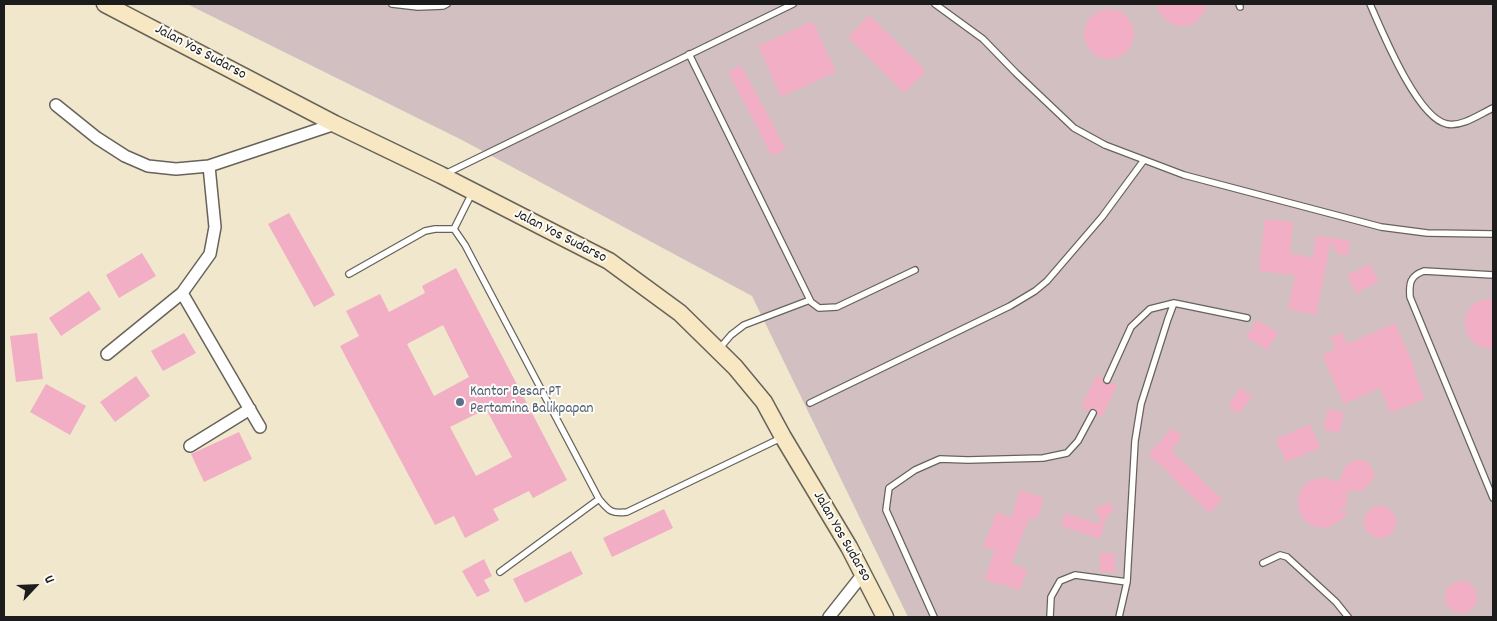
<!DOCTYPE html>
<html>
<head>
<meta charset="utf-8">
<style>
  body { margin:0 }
  #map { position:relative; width:1497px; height:621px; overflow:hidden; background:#f1e7cc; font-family:Dekko,sans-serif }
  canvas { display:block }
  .frame { position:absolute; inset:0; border:5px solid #1c1c1c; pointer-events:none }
  .north { position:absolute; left:10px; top:561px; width:50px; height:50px; -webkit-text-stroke:4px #fdfcf7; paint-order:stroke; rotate:65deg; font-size:14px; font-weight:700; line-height:20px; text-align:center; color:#1c1c1c }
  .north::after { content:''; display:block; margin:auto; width:18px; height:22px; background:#1c1c1c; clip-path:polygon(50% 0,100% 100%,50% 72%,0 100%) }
</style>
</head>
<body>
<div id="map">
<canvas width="1497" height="621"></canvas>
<div class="frame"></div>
<div class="north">U</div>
</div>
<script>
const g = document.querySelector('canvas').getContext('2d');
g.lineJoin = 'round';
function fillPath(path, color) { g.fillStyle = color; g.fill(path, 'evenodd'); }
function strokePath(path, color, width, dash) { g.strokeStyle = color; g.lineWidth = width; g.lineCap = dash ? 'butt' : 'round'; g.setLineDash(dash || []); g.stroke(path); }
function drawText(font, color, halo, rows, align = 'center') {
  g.font = font + ' Dekko,sans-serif'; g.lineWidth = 4; g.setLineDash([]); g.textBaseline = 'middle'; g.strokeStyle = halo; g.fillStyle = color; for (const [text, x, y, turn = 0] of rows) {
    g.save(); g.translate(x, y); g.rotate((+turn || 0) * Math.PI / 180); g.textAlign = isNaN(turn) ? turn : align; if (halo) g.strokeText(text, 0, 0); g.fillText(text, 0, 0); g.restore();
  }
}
const industrial = new Path2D(`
  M187,4H1493V617H908L752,296L462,140Z`);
const building = new Path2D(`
  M1157,4H1207L1204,13L1199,19L1193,24L1185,26H1177L1170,23L1164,18L1159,12Z
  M1084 34a25 25 0 1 1 50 0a25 25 0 1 1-50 0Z
  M869,15L926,71L904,93L848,37Z
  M813,21L836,72L781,97L758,46Z
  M741,65L786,149L772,156L728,72Z
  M289,213L335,295L314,307L268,224Z
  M1265,219L1293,222L1290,253L1313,258L1315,236L1350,240L1348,255L1337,254L1331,241L1316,315L1288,309L1295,275L1259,271Z
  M142,253L156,276L119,298L106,275Z
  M1370,264L1379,282L1356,293L1347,275Z
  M456,268L567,480L533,498L529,491L493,509L499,520L465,538L454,516L435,525L340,346L359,336L346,311L380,294L389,312L425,293L422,286ZM443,325L469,377L434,396L407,344ZM486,409L512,457L476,476L450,427Z
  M89,291L101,309L61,336L49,318Z
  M1487,299H1493V349L1486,348L1478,346L1472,341L1467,334L1465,327V319L1468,311L1473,305L1479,301Z
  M1257,320L1278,333L1267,350L1246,337Z
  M1395,323L1416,371L1414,372L1425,399L1390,413L1380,388L1344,404L1322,355L1335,349L1330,338L1342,332L1347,344Z
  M37,333L43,379L16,382L10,336Z
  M184,333L196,353L163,371L151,351Z
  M1097,375L1103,378L1102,381L1105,384L1108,385L1111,382L1117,385L1102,417L1097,415V411L1095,409H1091L1089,411L1081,407Z
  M136,376L150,396L115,422L100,402Z
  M46,384L86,406L70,435L30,412Z
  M1240,388L1252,396L1239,414L1228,406Z
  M1328,409L1344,413L1340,433L1323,429Z
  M1310,424L1320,448L1286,462L1276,439Z
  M1171,428L1182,436L1171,451L1200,477L1199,478L1222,499L1210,513L1170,476L1171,474L1148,455L1158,443L1159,444Z
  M239,432L252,459L204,482L191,454Z
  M1354,460H1360L1366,461L1373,470L1375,476L1363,491H1347V504L1338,511L1349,510L1340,521L1333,525L1326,528L1318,527L1311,525L1304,520L1300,513L1298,506V498L1301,490L1305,484L1312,480L1320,478H1327L1339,482L1345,467L1349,463Z
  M1020,490L1044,498L1037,520L1030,517L1011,563L1028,570L1019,591L1000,583L999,585L984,579L995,551L983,546L997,512L1011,518Z
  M1110,502L1114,512L1107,515L1100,539L1061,526L1065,513L1102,525L1095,508Z
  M1364 522a16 16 0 1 1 32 0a16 16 0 1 1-32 0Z
  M664,509L673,528L612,557L603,538Z
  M571,551L583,574L525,603L513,579Z
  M1100,553H1115V572H1100Z
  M484,559L492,576L484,580L490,591L477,597L462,571Z
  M1445 597a16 16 0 1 1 32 0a16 16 0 1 1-32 0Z`);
const lane = new Path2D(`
  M392,4L418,7L443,6L447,4
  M935,4L983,39L1016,73L1074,128L1105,145L1184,175L1381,227L1427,233L1493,234
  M1239,4L1240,7
  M1370,4C1382,31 1417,118 1447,124C1462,127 1480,114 1493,108
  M689,54L811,302L819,308L837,307L915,270
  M445,174L793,4
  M454,229L465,245L599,499C609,511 611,514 627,512L781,438
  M454,229L472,193
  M349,274L425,231L435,229H454
  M1493,275L1424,271C1410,276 1409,283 1410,297L1493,498
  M719,349L731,335L744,325L810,300
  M1107,380L1131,327L1150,309L1174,303L1247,318
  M810,403L1010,306L1035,291L1047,281L1102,217L1144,160
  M1263,563L1280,555L1287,557L1336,602L1348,617
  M500,572L599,499
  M934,617L886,510L889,488L915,470L940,459L968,460L1043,458L1067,453L1078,441L1093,413
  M1050,617L1051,597L1060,581L1075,575L1127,582
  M1119,617L1127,582L1135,441L1141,404L1168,319L1174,303`);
const street = new Path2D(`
  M56,105L97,138L125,156L148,166L176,169L209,166L335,124
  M182,293L260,427
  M107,354L182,293L210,254L215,227L209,166
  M190,446L250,409
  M829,617L863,574`);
const secondary = new Path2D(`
  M105,4L335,124L441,175L609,261L680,313L735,367L764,402L783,437L849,547L885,617`);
const markers = [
  [460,402,5,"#5c6f8a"]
];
const streetNames = [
  ["Jalan Yos Sudarso",200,53,28],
  ["Jalan Yos Sudarso",560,237,27],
  ["Jalan Yos Sudarso",841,537,60]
];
const serviceNames = [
  ["Kantor Besar PT",470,393],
  ["Pertamina Balikpapan",470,410]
];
fillPath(industrial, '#d2bfc1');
fillPath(building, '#f1aec5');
strokePath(lane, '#67635a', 8);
strokePath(street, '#67635a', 14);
strokePath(secondary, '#67635a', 19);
strokePath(lane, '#fff', 5.5);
strokePath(street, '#fff', 11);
strokePath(secondary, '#f8e7c3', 16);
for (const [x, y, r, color] of markers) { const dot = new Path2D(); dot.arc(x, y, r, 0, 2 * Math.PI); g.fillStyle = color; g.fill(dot); strokePath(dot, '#fdfcf7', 2); }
drawText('15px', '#1c1c1c', '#fdfcf7', streetNames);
drawText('15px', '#4e5e75', '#fdfcf7', serviceNames, 'left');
</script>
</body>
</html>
